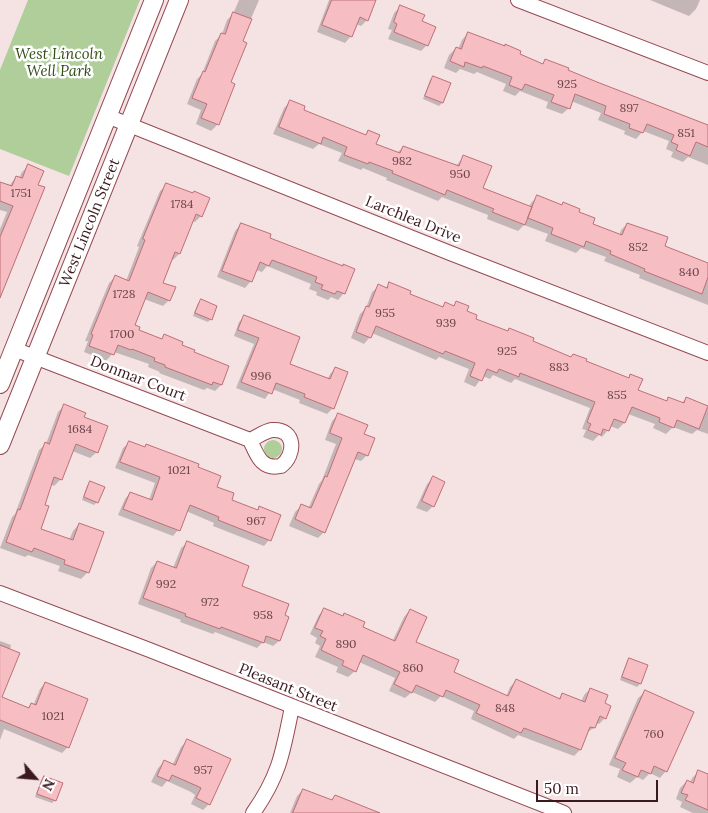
<!DOCTYPE html>
<html>
<head>
<meta charset="utf-8">
<style>
  body { margin:0 }
  #map { position:relative; width:708px; height:813px; overflow:hidden; background:#f5e3e4; font-family:Lora,serif }
  canvas { display:block }
  .north { position:absolute; left:10px; top:753px; width:50px; height:50px; -webkit-text-stroke:4px #fff; paint-order:stroke; rotate:117deg; font-size:14px; font-weight:700; line-height:20px; text-align:center; color:#3b1a1f }
  .north::after { content:''; display:block; margin:auto; width:18px; height:22px; background:#3b1a1f; clip-path:polygon(50% 0,100% 100%,50% 72%,0 100%) }
  .scale { position:absolute; left:536px; top:780px; width:122px; height:22px; box-sizing:border-box; border:2px solid #3b1a1f; border-top:0; padding-left:6px; font-size:15px; line-height:18px; white-space:nowrap; color:#3b1a1f; -webkit-text-stroke:4px #fff; paint-order:stroke }
</style>
</head>
<body>
<div id="map">
<canvas width="708" height="813"></canvas>
<div class="north">N</div>
<div class="scale">50 m</div>
</div>
<script>
const g = document.querySelector('canvas').getContext('2d');
g.lineJoin = 'round';
function fillPath(path, color) { g.fillStyle = color; g.fill(path, 'evenodd'); }
function strokePath(path, color, width, dash) { g.strokeStyle = color; g.lineWidth = width; g.lineCap = dash ? 'butt' : 'round'; g.setLineDash(dash || []); g.stroke(path); }
function drawText(font, color, halo, rows, align = 'center') {
  g.font = font + ' Lora,serif'; g.lineWidth = 5; g.setLineDash([]); g.textBaseline = 'middle'; g.strokeStyle = halo; g.fillStyle = color; for (const [text, x, y, turn = 0] of rows) {
    g.save(); g.translate(x, y); g.rotate((+turn || 0) * Math.PI / 180); g.textAlign = isNaN(turn) ? turn : align; if (halo) g.strokeText(text, 0, 0); g.fillText(text, 0, 0); g.restore();
  }
}
const green = new Path2D(`
  M28,0H140L69,176L0,149V70Z
  M264 449a9 9 0 1 1 18 0a9 9 0 1 1-18 0Z`);
const shadow = new Path2D(`
  M239,0H259L241,42L218,124L211,131L196,124L201,110L187,104L197,79L202,74L215,41L222,34L227,20L233,14Z
  M329,0H375L367,20L361,26L356,24L351,36L345,43L317,32Z
  M650,0H700L696,9L689,16Z
  M400,7L421,22L427,45L421,51L388,39L392,30L388,29L394,13Z
  M468,33L542,64L546,60L566,70L708,127V165L688,157L683,162L671,157L673,152L666,149L669,141L643,131L636,139L624,134L625,131L598,120L601,113L571,101L569,108L562,114L546,108L548,102L520,91L515,96L503,91L506,84L477,72L474,74L460,69L456,73L444,68L449,55L456,48L458,49L462,40Z
  M433,78L449,84L442,103L439,106L423,99L430,80Z
  M290,102L303,110L364,136L368,132L374,145L397,153L403,147L456,166L464,156L482,188L529,207L531,203L538,196L577,212L591,225L619,236L621,230L627,224L663,247L708,266V305L639,278L640,275L604,261L606,257L581,248L576,253L545,241L548,234L524,225L518,231L487,219L488,215L442,197L438,201L386,180L387,178L363,168L361,170L338,161L342,153L319,144L313,149L273,134L284,108Z
  M28,166L0,296V229L7,212L0,210V185L9,186L16,177L19,178L22,172Z
  M167,185L201,216L195,222L192,221L179,254L173,260L171,259L161,283L169,300L163,306L144,299L134,325L137,331L160,340L165,335L193,353L228,367L221,385L215,391L207,388L204,390L159,373L160,372L148,367L149,364L114,352L106,361L84,352L88,341H85L109,283L115,277L126,281L139,247L137,246L160,191Z
  M241,224L268,239L342,267L344,293L338,300L331,297L328,300L316,295L317,292L309,289L311,284L267,266L262,272L256,270L251,281L245,288L217,277L235,231Z
  M390,284L409,295L441,308L445,304L452,307L457,302L474,319L507,332L509,330L531,342L570,358L573,355L585,362L628,379L630,376L637,391L665,402L669,398L681,403L686,399L708,408V434L697,430L692,434L673,427L666,434L653,428L655,424L628,414L624,423L618,429L610,426L608,430L602,437L599,435L593,441L583,437L586,430L582,429L590,408L515,379L511,383L493,375L490,379L483,376L475,387L464,382L469,369L439,357L436,360L372,333L370,337L364,344L351,338L360,314L366,308L372,292L379,286L385,288ZM597,427L607,429V431Z
  M201,301L211,319L208,322L193,316L198,303Z
  M244,317L288,364L327,380L330,374L335,369L333,408L327,414L299,403L300,400L272,389L265,399L236,388L254,344L234,336L239,322Z
  M64,406L83,417L97,452L90,458L72,451L61,479L54,486L50,484L43,505L39,529L69,540L73,531L79,524L102,533L87,573L81,579L58,571L60,566L28,555L25,557L0,548L12,517L15,514L39,450L46,444L58,412Z
  M338,415L363,435L367,455L361,461L354,459L324,532L318,538L289,526L295,512L301,506L308,509L319,484L322,480L336,444L325,440L332,421Z
  M129,443L144,448L147,445L197,467L215,488L230,500L257,511L259,508L269,540L264,546L213,526L214,523L186,511L178,530L173,536L118,515L125,499L130,493L149,500L155,483L115,468L123,448Z
  M433,478V506L427,512L416,508L427,484Z
  M90,483L97,502L94,505L82,500L87,486Z
  M187,543L240,586L283,616L279,641L273,646L263,642L257,648L215,632L213,634L180,622L181,620L138,604L151,568L157,562L173,568L181,548Z
  M325,609L342,617L344,614L361,628L392,642L404,617L410,610L414,643L452,672L506,697L510,687L516,681L558,699L563,694L581,702L584,695L590,689L603,704L605,718L599,724L596,723L594,728L586,733L580,750L574,756L518,735L514,739L471,719L474,711L441,696L435,702L412,692L405,698L389,691L395,678L359,662L355,671L348,677L336,672L338,667L315,657L320,646L315,643L317,638L310,634L319,615Z
  M0,641L11,645L0,698Z
  M629,659L647,666L640,684L637,687L620,680L627,662Z
  M45,683L68,747L62,753L4,729L0,740V698L27,709L31,705L33,706L40,689Z
  M645,692L666,771L660,778L650,773L643,780L637,777L630,783L617,777L620,769L609,765L638,698Z
  M187,741L209,804L203,810L191,804L195,795L191,792L167,781L162,787L151,782L158,768L164,762L172,766L181,747Z
  M698,772L708,776V813H693L680,807L682,802L676,799L680,788L687,781L690,783L692,778Z
  M44,777L55,800L52,803L35,797L41,780Z
  M303,790L330,801L335,796L378,813H290L297,796Z`);
const building = new Path2D(`
  M332,0H376L368,21L360,17L352,37L322,25Z
  M400,5L425,15L422,21L436,27L428,46L394,32L397,24L394,22Z
  M233,12L252,19L243,41L247,43L231,82L235,84L219,125L201,118L207,104L192,98L203,71L205,72L221,33L225,34Z
  M468,32L505,46V44L521,51L520,54L543,64L545,59L569,68L568,70L597,82L708,125V147L696,142L690,156L676,150L678,145L671,142L674,135L647,124L643,133L629,128L630,124L604,114L606,106L575,94L570,109L551,102L554,95L525,84L522,90L509,85L512,77L483,66L482,68L465,62L464,67L450,61L456,47L461,49Z
  M433,76L451,83L443,103L425,96Z
  M290,100L305,106L304,110L366,135L368,130L380,135L376,144L400,153L403,146L459,166L463,155L492,166L483,188L532,207L525,225L492,212L494,209L447,190L445,195L392,173L393,171L369,162L368,164L344,155L347,147L323,137L321,144L279,127Z
  M28,164L44,171L38,185L45,187L0,298V237L13,206L0,201V182L12,186L16,176L22,178Z
  M166,183L193,193L194,191L210,198L202,217L196,214L180,254L175,252L163,283L176,287L170,301L148,292L135,325L140,327L139,330L162,339L164,334L183,342L182,345L195,350L194,352L229,366L222,385L213,382L212,385L165,367V365L154,361L155,358L132,349L131,350L118,345L114,355L89,346L93,335L91,334L115,275L129,281L145,240L143,239Z
  M537,195L562,205L563,202L580,209L579,212L595,218L593,224L622,235L627,223L668,237L665,246L708,263V277L702,294L644,271L645,269L610,254L611,251L586,241L584,247L551,234L553,228L528,218Z
  M241,223L271,234L270,238L343,266V264L355,269L345,294L337,291L335,294L321,289L323,285L315,282L317,277L272,260L269,266L260,262L252,282L222,271Z
  M389,282L411,291L410,294L443,307L445,302L454,306L456,301L469,306L467,311L477,315L476,319L508,331L509,328L534,338L533,341L571,357L573,354L587,359L586,361L629,378L630,374L643,379L638,390L667,401L668,397L684,403L686,397L708,406L699,429L677,420L674,428L659,422L660,418L632,407L625,423L614,419L609,431L603,429L601,435L588,430L591,424L587,422L595,402L520,373L519,377L499,369L497,373L487,369L482,381L470,376L475,363L445,351L443,354L376,326L371,338L356,332L366,306L369,307L378,284L387,288Z
  M201,299L217,306L212,320L195,313Z
  M244,315L300,337L290,364L330,379L335,367L348,372L334,409L304,397L305,394L276,383L272,394L241,382L259,338L238,330Z
  M64,404L86,413L84,417L108,426L98,453L76,444L62,480L54,477L45,505L49,506L41,529L73,540L79,523L104,532L89,573L64,564L65,560L34,548L32,552L6,542L18,509L20,510L45,442L49,444Z
  M338,413L368,425L364,434L375,438L368,456L358,452L325,533L295,519L301,504L311,508L325,476L327,477L342,438L330,433Z
  M129,441L145,447L146,444L199,464L198,467L221,476L217,487L234,493L232,500L258,510L259,506L281,515L271,541L218,520L219,517L190,505L180,531L123,509L130,492L152,500L160,477L120,462Z
  M433,476L445,482L434,507L422,501Z
  M90,481L105,487L98,503L84,497Z
  M187,541L249,566L242,586L289,604L285,615L289,617L280,641L266,636L264,643L221,627L220,629L185,616L186,614L143,598L157,561L176,568Z
  M324,608L343,616L344,613L365,622L363,627L395,641L410,609L427,617L416,642L459,660L454,672L508,696L516,679L560,699L562,693L585,702L590,688L608,695L605,703L611,706L606,719L600,716L595,728L590,727L581,750L524,728L521,733L476,713L480,705L446,690L443,697L416,685L412,693L394,684L400,672L363,655L356,672L342,665L344,661L321,650L326,639L320,636L323,631L315,628Z
  M0,645L20,653L2,697L29,708L31,703L36,705L45,682L88,699L69,748L0,720Z
  M629,658L648,665L641,684L622,677Z
  M645,690L694,712L667,772L654,766L651,774L641,770L638,777L622,770L626,763L615,758Z
  M187,739L231,759L210,805L196,798L201,788L197,786L172,775L169,781L157,776L164,760L175,765Z
  M698,770L708,774V810L685,800L688,795L681,793L687,780L693,783Z
  M44,776L63,783L56,801L37,794Z
  M303,789L332,800L335,795L380,813H293Z`);
const minor = new Path2D(`
  M518,0L708,73
  M107,116L450,253L708,353
  M14,349L250,440C257,455 261,470 281,466C296,455 296,428 272,430C265,431 257,437 250,440
  M0,593L147,649L564,813
  M253,813C280,775 283,751 292,707`);
const tertiary = new Path2D(`
  M0,384L154,0
  M0,445L179,0`);
const numberNames = [
  ["925",567,85],
  ["897",629,109],
  ["851",686,134],
  ["982",402,162],
  ["950",460,175],
  ["1751",21,194],
  ["1784",182,205],
  ["852",638,248],
  ["840",689,273],
  ["1728",124,295],
  ["955",385,314],
  ["939",446,324],
  ["1700",122,335],
  ["925",507,352],
  ["883",559,368],
  ["996",261,377],
  ["855",617,396],
  ["1684",80,430],
  ["1021",179,471],
  ["967",256,522],
  ["992",166,585],
  ["972",210,603],
  ["958",263,616],
  ["890",346,645],
  ["860",413,669],
  ["848",505,709],
  ["1021",53,717],
  ["760",654,735],
  ["957",203,771]
];
const parkNames = [
  ["West Lincoln",59,55],
  ["Well Park",59,72]
];
const streetNames = [
  ["Larchlea Drive",413,220,22],
  ["West Lincoln Street",90,223,-68],
  ["Donmar Court",138,379,21],
  ["Pleasant Street",288,688,22]
];
fillPath(green, '#afce99');
fillPath(shadow, '#0003');
fillPath(building, '#f6bec3');
strokePath(building, '#be6e77', 1);
strokePath(minor, '#954a54', 16);
strokePath(tertiary, '#954a54', 20);
strokePath(minor, '#fff', 14);
strokePath(tertiary, '#fff', 18);
drawText('12px', '#6a4348', null, numberNames);
drawText('italic 15px', '#314e16', '#fff', parkNames);
drawText('15px', '#3b1a1f', '#fff', streetNames);
</script>
</body>
</html>
